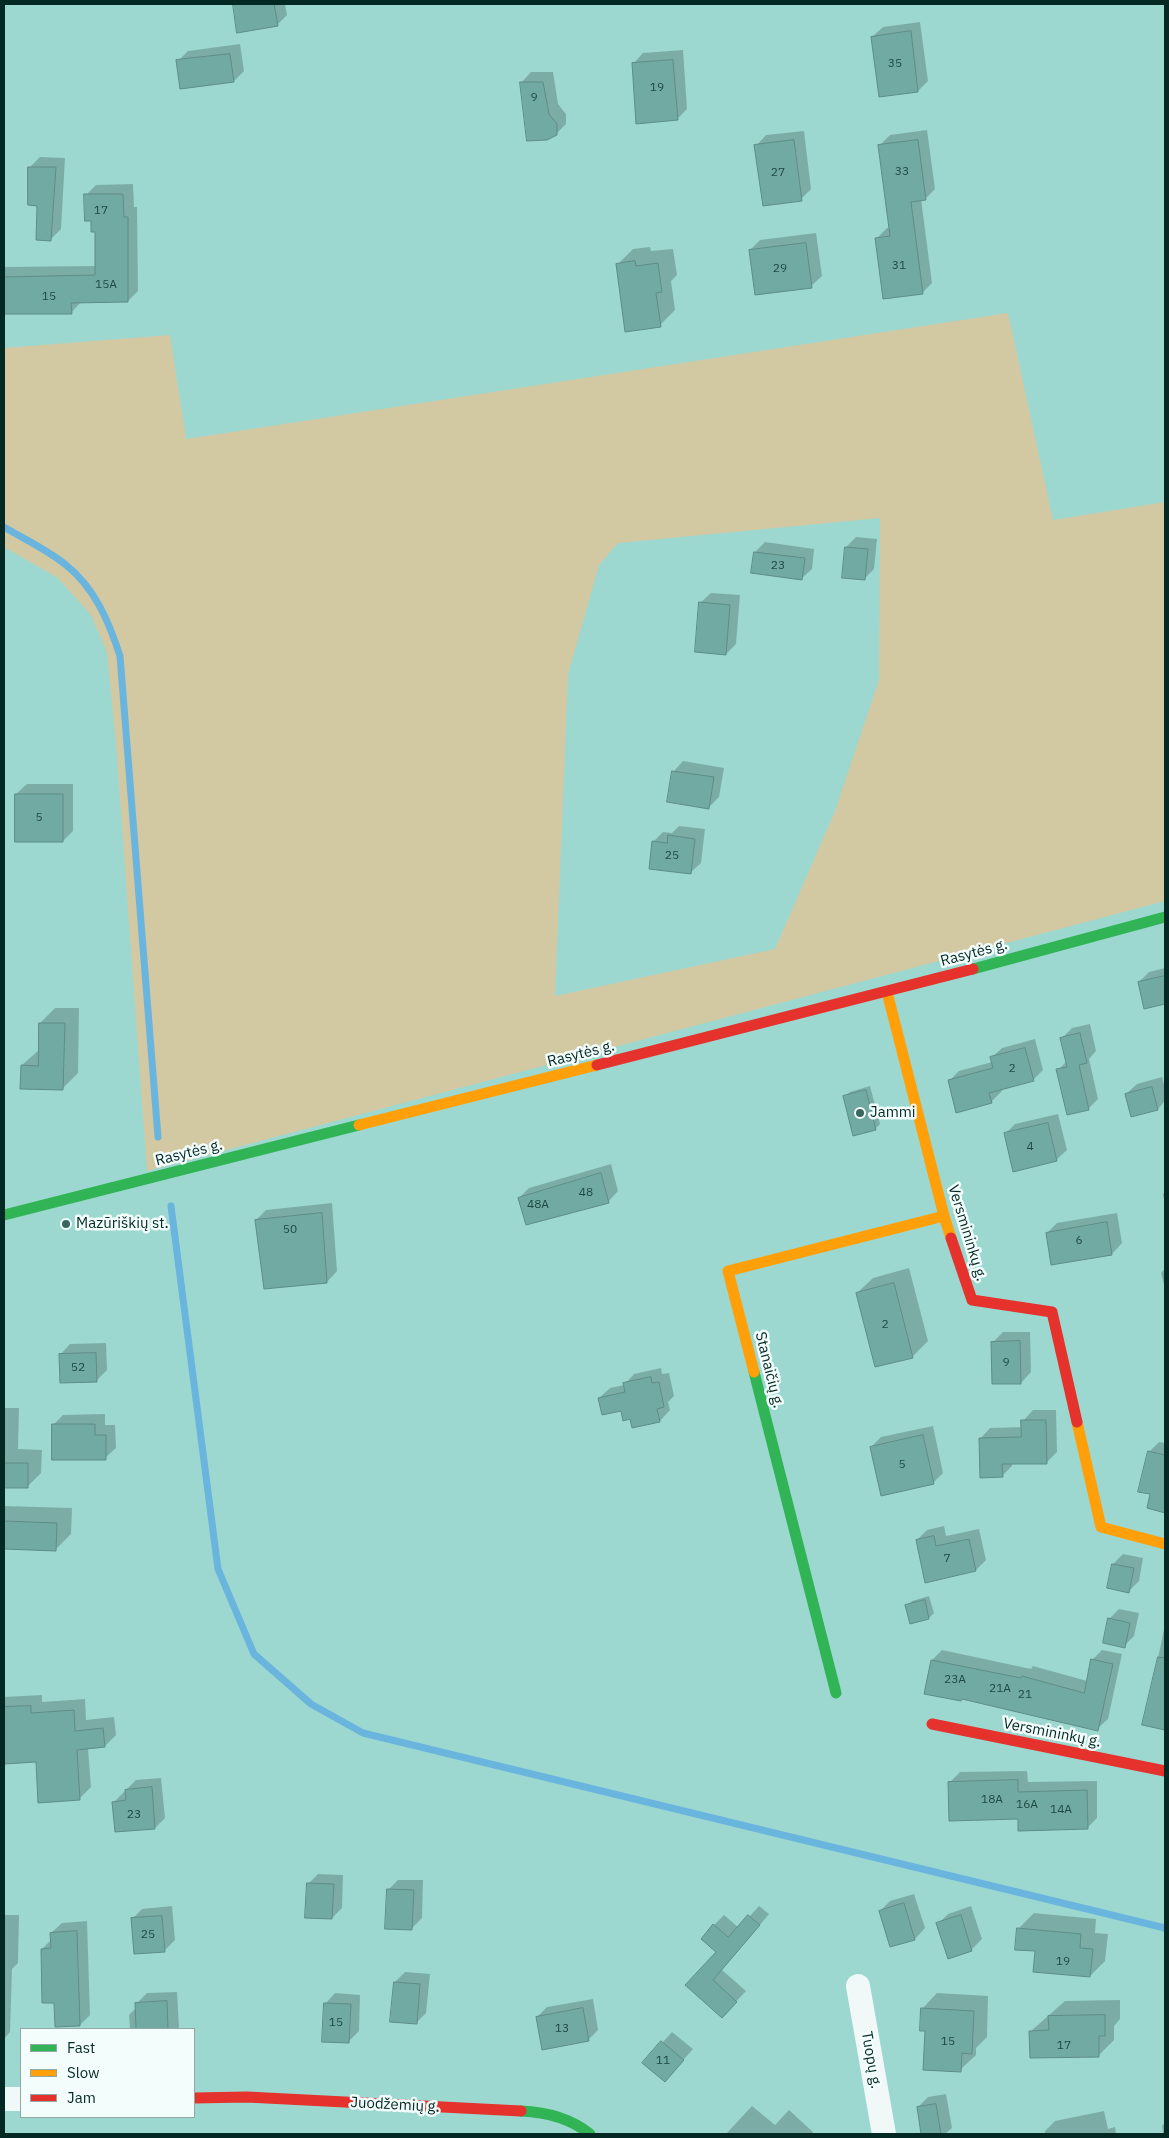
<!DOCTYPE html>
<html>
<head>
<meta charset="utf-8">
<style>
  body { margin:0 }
  #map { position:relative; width:1169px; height:2138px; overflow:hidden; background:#9cd8d0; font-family:"IBM Plex Sans",sans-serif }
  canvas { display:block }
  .frame { position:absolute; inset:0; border:5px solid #042925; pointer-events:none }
  .legend { position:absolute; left:20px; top:2028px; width:175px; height:90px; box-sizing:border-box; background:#f3fdfb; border:1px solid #93a8a5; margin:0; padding:6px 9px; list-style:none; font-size:15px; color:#042925 }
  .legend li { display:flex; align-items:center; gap:10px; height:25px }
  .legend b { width:25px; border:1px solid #93a8a5 }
</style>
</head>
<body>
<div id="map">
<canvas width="1169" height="2138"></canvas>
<div class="frame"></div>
<ul class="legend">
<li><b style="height:6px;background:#30b455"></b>Fast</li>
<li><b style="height:6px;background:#ff9f0a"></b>Slow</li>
<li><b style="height:6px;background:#e5322d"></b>Jam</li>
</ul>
</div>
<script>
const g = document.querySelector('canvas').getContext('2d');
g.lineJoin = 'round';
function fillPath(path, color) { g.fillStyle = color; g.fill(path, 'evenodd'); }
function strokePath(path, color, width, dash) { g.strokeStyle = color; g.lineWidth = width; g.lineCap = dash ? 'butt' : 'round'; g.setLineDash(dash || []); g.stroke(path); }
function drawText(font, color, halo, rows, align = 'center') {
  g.font = font + ' "IBM Plex Sans",sans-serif'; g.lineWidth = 5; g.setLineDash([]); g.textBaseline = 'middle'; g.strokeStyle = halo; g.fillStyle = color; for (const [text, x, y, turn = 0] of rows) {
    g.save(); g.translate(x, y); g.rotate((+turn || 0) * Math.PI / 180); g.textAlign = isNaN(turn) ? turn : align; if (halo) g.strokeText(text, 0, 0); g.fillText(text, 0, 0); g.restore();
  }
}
const green = new Path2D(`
  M1008,313L1053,520L1165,502V901L147,1171L116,743L107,652L91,615L58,578L4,547V348L170,335L186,439ZM880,518L879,680L835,811L775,949L555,996L568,674L599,565L618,543Z`);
const shadow = new Path2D(`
  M234,4H285L287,15L277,25Z
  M920,22L928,81L918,91L872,37L883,27Z
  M240,44L244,71L234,81L178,61L188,51Z
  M683,50L687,109L677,119L633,64L643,53Z
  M531,72H553L558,104L566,114V124L556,134L521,83Z
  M927,130L935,189L925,199H921L932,283L922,293L877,238L887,228H890L880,145L890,135Z
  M804,131L811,189L801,199L756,146L766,135Z
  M40,157L65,158L61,229L50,240L38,205L30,167Z
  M133,184L134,207H137L138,291L128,301L81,302L71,313L4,314V267L96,266L97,231L86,195L96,185Z
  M816,233L822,276L811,286L750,250L760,240Z
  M650,247L651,251L673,249L677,275L671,281L675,310L660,325L617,265L633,249Z
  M856,537L877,539L874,569L864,579L846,547Z
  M765,542L814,549L812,569L801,579L755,552Z
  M711,593L740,595L736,644L726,654L700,603Z
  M683,761L724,768L719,797L709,807L673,772Z
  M27,784H73V831L63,841L16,794Z
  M679,826L705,829L701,863L690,873L653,842L663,832L672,833Z
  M1165,968V1003L1145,1008L1139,982L1149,972Z
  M55,1008H79L78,1073L62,1089L22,1065L39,1050L40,1023Z
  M1090,1024L1096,1051L1089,1059L1098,1099L1088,1109L1058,1070L1067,1061L1062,1038L1072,1028Z
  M1035,1039L1043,1070L1033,1080L1001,1089L1002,1091L991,1102L949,1081L959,1071L992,1062L991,1058L1002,1048Z
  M1162,1077L1165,1088V1101L1158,1109L1132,1116L1126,1094L1137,1084Z
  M870,1086L880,1124L875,1129L845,1096L850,1092Z
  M1058,1114L1067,1150L1056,1160L1005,1134L1015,1124Z
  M611,1164L618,1191L608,1202L519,1198L529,1188Z
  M1165,1192V1204L1163,1194Z
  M332,1203L337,1271L327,1282L256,1220L266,1210Z
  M1117,1213L1122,1243L1112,1254L1047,1233L1057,1223Z
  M909,1268L928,1341L913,1356L857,1293L873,1278Z
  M1165,1269V1288L1161,1273Z
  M1003,1332H1030L1031,1372L1021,1383L993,1342Z
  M106,1343L107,1370L96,1381L60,1355L70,1344Z
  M661,1368L662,1374L669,1373L674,1396L668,1402L670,1410L660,1421L631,1418L622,1410L599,1398L610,1388L624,1385L634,1374Z
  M4,1408H19L18,1449L42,1450L41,1473L27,1487H4Z
  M1033,1410H1056L1057,1452L1047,1462L1012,1463V1466L1002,1476L980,1439L990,1428L1023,1427V1421Z
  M105,1414V1425H115L116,1448L105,1458L53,1425L63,1415Z
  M933,1426L943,1473L933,1483L871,1447L881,1437Z
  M1159,1442L1165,1443V1511L1148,1507L1151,1493L1149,1452Z
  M4,1506L72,1508L71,1534L56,1549L4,1548Z
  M944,1526L946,1536L979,1529L986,1560L976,1570L917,1540L927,1530Z
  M1123,1554L1143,1558L1139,1581L1128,1592L1113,1564Z
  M929,1596L934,1613L929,1618L911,1622L907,1606L912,1601Z
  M1119,1609L1139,1613L1134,1636L1124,1646L1109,1619Z
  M1165,1625V1727L1164,1728L1144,1724Z
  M942,1650L1031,1669L1033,1666L1087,1681L1092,1660L1102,1650L1122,1654L1108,1719L1097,1729L932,1660Z
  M42,1695V1702L85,1699L86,1720L114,1717L116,1735L105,1746L88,1748L91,1787L79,1799L37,1761L4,1763V1697Z
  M1027,1771L1028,1782L1097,1781V1818L1087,1828L1019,1818L950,1782L960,1772Z
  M161,1778L165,1818L155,1828L114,1802L136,1780Z
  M318,1874L343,1875L342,1908L332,1918L308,1884Z
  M398,1880H423L422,1918L412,1928L388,1890Z
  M914,1894L925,1928L915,1939L880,1911L890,1901Z
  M172,1906L175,1940L164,1951L132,1919L142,1909Z
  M759,1906L769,1914L722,1970L746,1991L732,2006L687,1985L717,1952L714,1925L724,1915L739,1928Z
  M971,1906L982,1939L972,1949L949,1957L938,1924L948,1914Z
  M1034,1913L1096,1919L1095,1933L1108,1934L1105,1961L1090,1976L1036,1950L1018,1929Z
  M4,1915H19L18,1963L12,1969L10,2032L4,2039Z
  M87,1921L90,2015L80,2025L55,2001L42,1949L52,1939L51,1933L62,1923Z
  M405,1972L430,1974L426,2013L416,2023L395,1982Z
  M177,1992L179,2027L177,2029H130L129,2015L136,2008V2004L147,1993Z
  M335,1993L360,1995L359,2031L348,2042L325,2004Z
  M937,1993L988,1996L987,2037L976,2048V2055L960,2070L927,2030L922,2009Z
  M593,1999L598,2030L588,2040L537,2017L547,2007Z
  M1120,2000V2019L1114,2026V2040L1099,2055L1031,2031L1065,2001Z
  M672,2032L693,2049L665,2081L644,2063Z
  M946,2094L952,2128L945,2134H922L918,2107L928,2097Z
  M752,2106L775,2125L789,2110L813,2132L811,2134H726Z
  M1104,2111L1108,2129L1115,2127L1116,2134H1045V2131L1055,2121Z
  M1165,2122V2134H1163L1162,2126Z`);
const stream = new Path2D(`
  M4,527C24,539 48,550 66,565C95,588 109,622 120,656L158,1137
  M171,1206L218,1569L254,1654L311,1704L363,1733L1165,1928`);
const building = new Path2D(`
  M233,4H274L278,26L237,33Z
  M911,31L918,92L879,97L871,37Z
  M230,54L234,82L180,89L176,60Z
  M673,60L678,120L636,124L632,63Z
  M520,82H543L549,114L557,124V135L547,140L527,141Z
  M794,140L802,201L763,206L754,145Z
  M918,140L926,200L911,202L923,294L883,299L875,238L890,236L878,145Z
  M28,167H56L51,241L36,240L37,206L28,205Z
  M84,194H123L124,217H128V302L71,303L72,314H4V277L95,275V232H91V221H85Z
  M806,243L812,288L755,295L749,250Z
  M635,261L636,266L658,263L662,292L656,293L661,327L625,332L616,264Z
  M845,547L868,549L865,580L842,578Z
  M754,552L805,558L802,580L751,573Z
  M699,602L730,605L726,655L695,652Z
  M672,771L714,777L709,809L667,802Z
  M15,794H63V842H15Z
  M668,835L695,839L691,874L649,869L652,841L667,843Z
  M1165,976V1004L1144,1009L1138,982Z
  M39,1023H65L63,1090L20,1089L21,1065L38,1066Z
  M1080,1033L1087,1063L1079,1065L1089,1110L1067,1115L1056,1069L1067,1067L1060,1038Z
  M1025,1048L1034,1081L989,1093L992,1103L956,1113L948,1080L993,1068L990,1057Z
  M1152,1087L1158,1110L1131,1117L1125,1094Z
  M866,1090L876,1130L853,1136L843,1096Z
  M1048,1123L1057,1161L1013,1172L1004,1133Z
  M601,1173L609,1203L526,1225L518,1198Z
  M322,1213L327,1283L264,1289L255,1220Z
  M1107,1222L1112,1255L1051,1265L1046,1233Z
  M894,1283L913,1358L875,1367L856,1293Z
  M1020,1341L1021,1384H992L991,1342Z
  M96,1353L97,1382L60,1383L59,1354Z
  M651,1377L652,1383L659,1382L664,1407L657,1409L660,1422L632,1428L630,1419L623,1421L621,1411L602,1415L598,1398L625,1392L623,1383Z
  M1021,1420H1046L1047,1464H1002L1003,1477L980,1478L979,1438L1021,1437Z
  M52,1424H95V1435H106V1460H52Z
  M923,1435L934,1484L881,1496L870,1447Z
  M1148,1451L1165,1455V1513L1147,1508L1150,1494L1138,1492Z
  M4,1463H28V1488H4Z
  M4,1521L57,1523L56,1551L4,1549Z
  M934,1536L936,1546L969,1539L976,1571L925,1583L916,1540Z
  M1112,1564L1134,1568L1129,1593L1107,1588Z
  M925,1600L929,1619L910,1624L905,1605Z
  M1108,1618L1130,1623L1125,1648L1103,1643Z
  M1158,1657L1165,1658V1730L1142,1725Z
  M1091,1659L1113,1664L1098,1731L962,1699L961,1701L924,1694L931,1660L1021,1678L1022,1676L1084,1693Z
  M31,1706V1713L74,1710L75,1731L103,1728L105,1747L77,1750L80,1800L38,1803L36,1762L4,1764V1707Z
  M1018,1780V1792L1087,1790L1088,1829L1018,1831V1819L949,1821L948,1782Z
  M152,1787L155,1829L115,1832L112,1802L126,1800L125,1790Z
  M307,1883L334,1884L332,1919L305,1918Z
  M387,1889L414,1890L412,1930L385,1929Z
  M904,1903L915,1940L890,1947L879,1911Z
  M748,1915L760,1925L713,1980L737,2002L722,2018L685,1985L716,1952L701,1939L713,1924L728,1937Z
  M961,1915L972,1951L948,1959L936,1923Z
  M162,1916L165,1952L134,1954L131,1918Z
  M1017,1928L1081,1934L1080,1948L1093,1949L1090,1977L1033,1972L1035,1951L1015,1950Z
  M77,1931L80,2026L55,2027L54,2003H42L41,1949L51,1948L50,1933Z
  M394,1982L420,1984L417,2024L390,2022Z
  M167,2001L168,2029H136L135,2003Z
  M324,2003L351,2004L349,2043L322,2042Z
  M583,2008L589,2041L542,2050L536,2017Z
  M921,2008L974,2011L972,2054L962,2053L961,2072L923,2070L925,2031H920Z
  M1105,2015V2036H1099V2057L1030,2058L1029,2031L1049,2030L1048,2016Z
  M661,2041L684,2060L665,2082L642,2063Z
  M936,2104L941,2134H921L917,2107Z`);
const street = new Path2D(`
  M858,1986L884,2134
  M4,2099H21`);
const fast = new Path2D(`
  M973,969L1165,917
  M4,1215L359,1125
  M754,1372L836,1693
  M521,2111C546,2112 570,2118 590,2134`);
const slow = new Path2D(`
  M887,992L944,1216L951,1238
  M359,1125L597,1065
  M754,1372L728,1271L944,1216
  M1077,1422L1101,1527L1165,1544`);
const jam = new Path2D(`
  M597,1065L973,969
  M951,1238L972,1300L1052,1312L1077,1422
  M932,1724L1165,1771
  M194,2098L247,2097L521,2111`);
const markers = [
  [860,1113,5,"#396661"],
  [66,1224,5,"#396661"]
];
const numberNames = [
  ["35",895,64],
  ["19",657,88],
  ["9",534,98],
  ["33",902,172],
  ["27",778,173],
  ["17",101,211],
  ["31",899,266],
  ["29",780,269],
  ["15A",106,285],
  ["15",49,297],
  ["23",778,566],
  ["5",39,818],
  ["25",672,856],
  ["2",1012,1069],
  ["4",1030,1147],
  ["48",586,1193],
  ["48A",538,1205],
  ["50",290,1230],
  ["6",1079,1241],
  ["2",885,1325],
  ["9",1006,1363],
  ["52",78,1368],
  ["5",902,1465],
  ["7",947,1559],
  ["23A",955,1680],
  ["21A",1000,1689],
  ["21",1025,1695],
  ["18A",992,1800],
  ["16A",1027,1805],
  ["14A",1061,1810],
  ["23",134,1815],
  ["25",148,1935],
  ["19",1063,1962],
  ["15",336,2023],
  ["13",562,2029],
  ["15",948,2042],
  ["17",1064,2046],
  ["11",663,2061]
];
const streetNames = [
  ["Rasytės g.",974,953,-15],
  ["Rasytės g.",581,1054,-14],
  ["Rasytės g.",189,1153,-14],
  ["Versmininkų g.",967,1233,73],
  ["Stanaičių g.",769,1370,76],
  ["Versmininkų g.",1052,1733,11],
  ["Tuopų g.",871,2060,80],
  ["Juodžemių g.",395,2105,3]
];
const poiNames = [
  ["Jammi",870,1113],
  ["Mazūriškių st.",76,1224]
];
fillPath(green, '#d2c9a3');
fillPath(shadow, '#0003');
strokePath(stream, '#6ab5de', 7);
fillPath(building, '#71aaa3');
strokePath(building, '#5e8c86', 1);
strokePath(street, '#f0f9f8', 24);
strokePath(fast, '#30b455', 11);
strokePath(slow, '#ff9f0a', 11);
strokePath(jam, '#e5322d', 11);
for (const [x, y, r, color] of markers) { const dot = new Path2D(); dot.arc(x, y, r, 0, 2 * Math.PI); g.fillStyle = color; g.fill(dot); strokePath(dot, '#f3fdfb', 2); }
drawText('12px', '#1f4944', null, numberNames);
drawText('15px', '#042925', '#f3fdfb', streetNames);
drawText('15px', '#042925', '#f3fdfb', poiNames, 'left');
</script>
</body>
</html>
